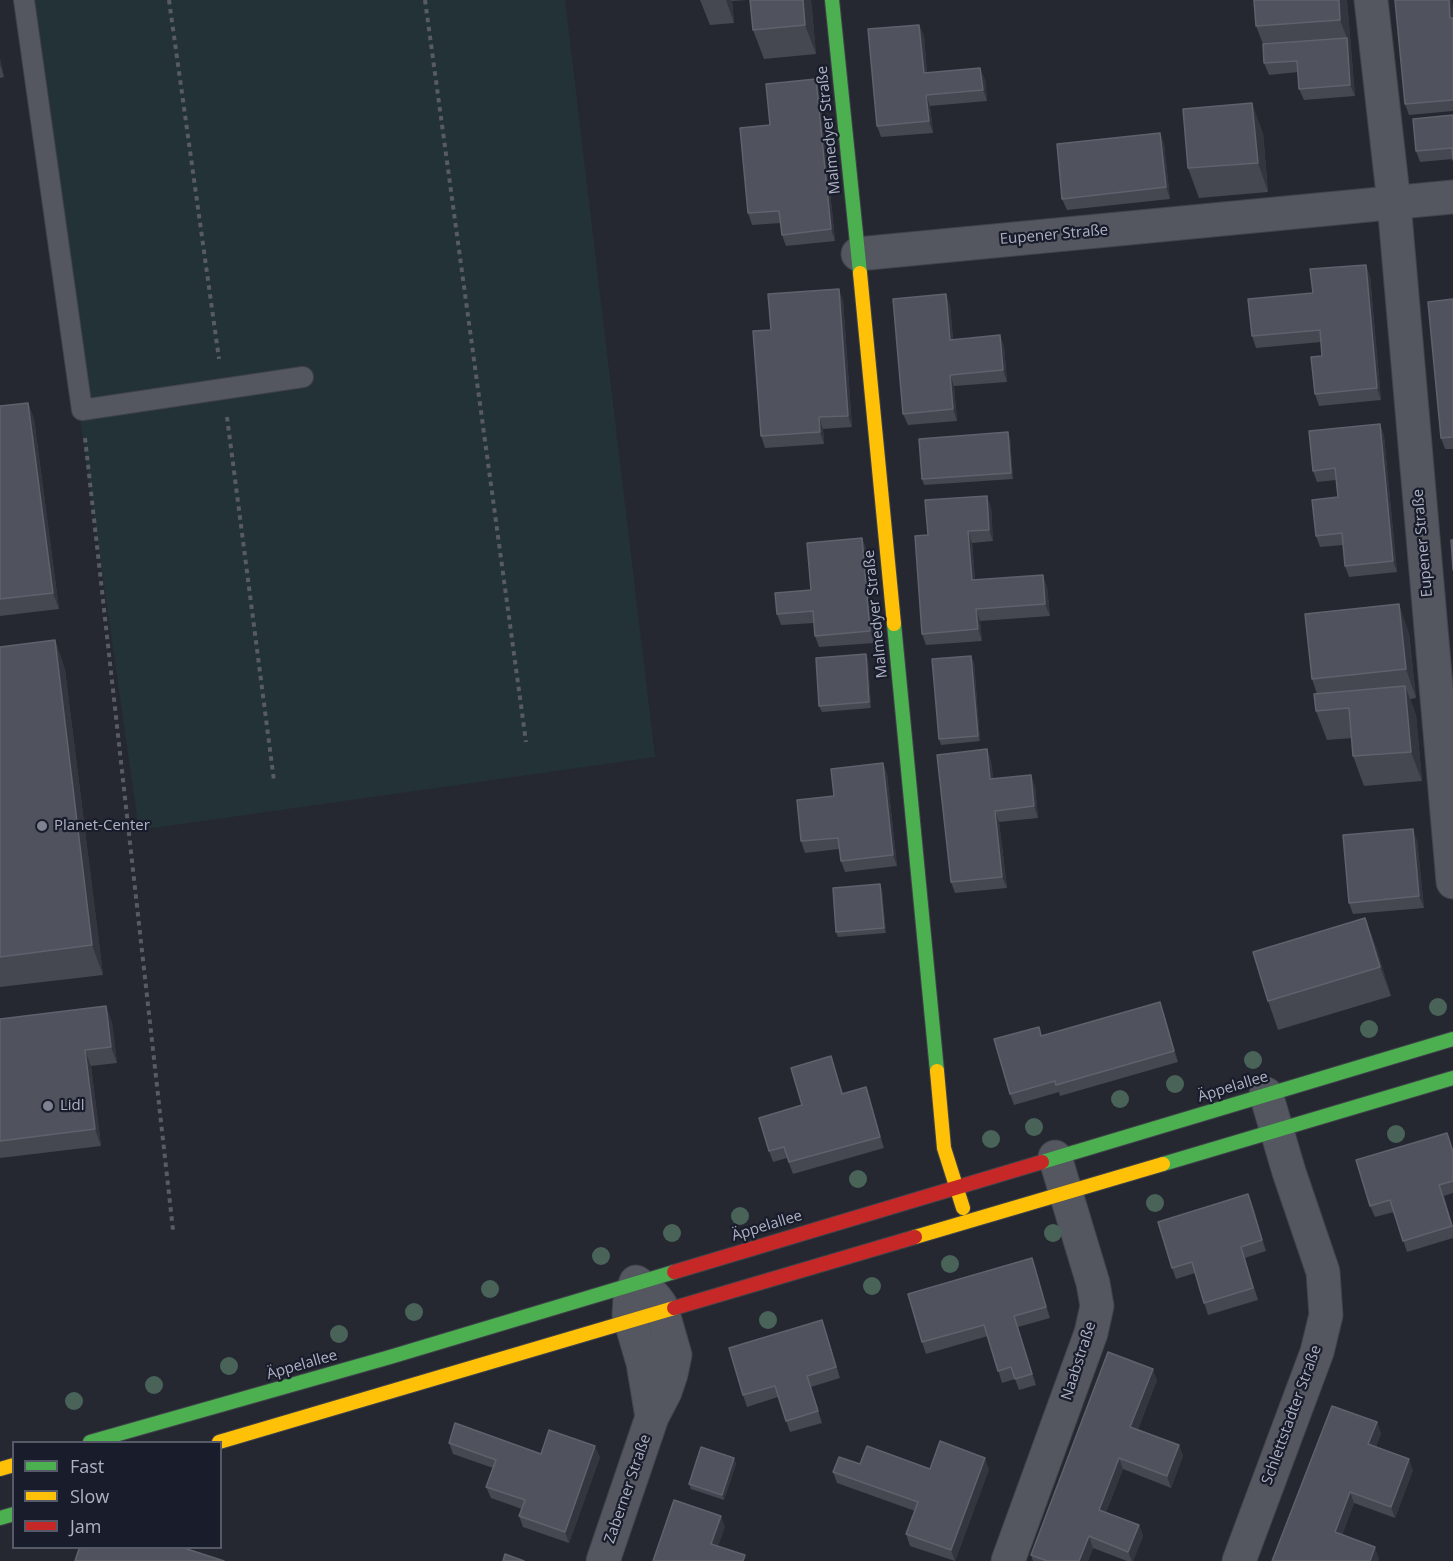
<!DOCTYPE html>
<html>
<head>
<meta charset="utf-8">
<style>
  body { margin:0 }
  #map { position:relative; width:1453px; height:1561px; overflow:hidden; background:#252831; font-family:"Open Sans",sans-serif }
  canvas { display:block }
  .legend { position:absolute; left:12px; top:1441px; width:210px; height:108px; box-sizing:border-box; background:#191d2b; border:2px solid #555968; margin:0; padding:8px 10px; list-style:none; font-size:18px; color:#aeb2c4 }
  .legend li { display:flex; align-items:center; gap:12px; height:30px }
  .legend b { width:30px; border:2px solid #555968 }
</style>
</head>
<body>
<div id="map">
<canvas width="1453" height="1561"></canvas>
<ul class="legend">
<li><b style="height:8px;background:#4caf50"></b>Fast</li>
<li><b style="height:8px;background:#ffc107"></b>Slow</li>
<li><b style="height:8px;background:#c62828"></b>Jam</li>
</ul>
</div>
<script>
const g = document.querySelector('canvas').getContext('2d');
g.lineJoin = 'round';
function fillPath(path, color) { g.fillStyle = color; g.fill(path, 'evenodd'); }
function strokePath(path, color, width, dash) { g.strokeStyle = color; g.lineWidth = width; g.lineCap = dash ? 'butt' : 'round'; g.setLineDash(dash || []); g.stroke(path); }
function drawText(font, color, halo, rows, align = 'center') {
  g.font = font + ' "Open Sans",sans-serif'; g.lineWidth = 4.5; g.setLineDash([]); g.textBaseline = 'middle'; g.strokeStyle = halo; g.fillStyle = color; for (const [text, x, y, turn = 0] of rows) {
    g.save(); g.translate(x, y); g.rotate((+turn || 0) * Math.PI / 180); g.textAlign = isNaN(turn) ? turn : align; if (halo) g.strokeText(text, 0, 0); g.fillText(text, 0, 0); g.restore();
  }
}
const green = new Path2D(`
  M20,0H565L655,757L139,830Z`);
const path = new Path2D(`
  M169,0L219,359
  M425,0L526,742
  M227,417L274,781
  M85,438L173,1230`);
const lane = new Path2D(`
  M24,0L82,410L303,377`);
const street = new Path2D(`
  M1371,0L1394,203L1453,882
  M858,254L1453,197
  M603,1561L652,1417L665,1392L671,1374L675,1355L661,1306C655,1295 646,1289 636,1282L630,1298L629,1315L643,1363L652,1417
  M1008,1561L1091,1333L1097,1306L1093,1283L1055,1157
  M1239,1561L1317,1352L1326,1315L1323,1272L1289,1172L1266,1094`);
const fast = new Path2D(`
  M832,0L860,273
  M894,624L937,1071
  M1042,1162L1453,1039
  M1163,1164L1453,1078
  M90,1442L390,1357L674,1272
  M0,1518L14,1514`);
const slow = new Path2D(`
  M860,273L894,624
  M937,1071L944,1148L963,1208
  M915,1237L1163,1164
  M219,1442L674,1308
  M0,1469L14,1465`);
const jam = new Path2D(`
  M674,1272L1042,1162
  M674,1308L915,1237`);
const trees = [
  [1438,1007],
  [1369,1029],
  [1253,1060],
  [1175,1084],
  [1120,1099],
  [1034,1127],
  [1396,1134],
  [991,1139],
  [858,1179],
  [1155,1203],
  [740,1216],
  [672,1233],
  [1053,1233],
  [601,1256],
  [950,1264],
  [872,1286],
  [490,1289],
  [414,1312],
  [768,1320],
  [339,1334],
  [229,1366],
  [154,1385],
  [74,1401]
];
const wall = new Path2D(`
  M700,0H747L732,1L734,23L710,25Z
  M750,0H811L816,54L764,59L753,30Z
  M1254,0H1347L1355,96L1304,100L1299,89L1298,72L1269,75L1264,63L1263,44L1256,26Z
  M1452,0L1453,15V111L1409,115L1405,104Z
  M919,25L924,36L927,73L985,79L987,101L930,106L933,133L881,137L877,126Z
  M0,59L4,77L0,78Z
  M816,79L820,91L835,241L786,246L782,235L781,223L752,225L748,213L770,125Z
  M1453,115V159L1420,162L1416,151Z
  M1160,133L1164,144L1170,199L1067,210L1062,199Z
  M1263,133L1268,192L1199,198L1188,168Z
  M1370,276L1381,400L1319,406L1315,394L1322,356L1321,342L1256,348L1252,336L1313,293Z
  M1453,299V449H1445L1441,438Z
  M843,300L852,427L823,429L824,444L765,448L761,436L771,330Z
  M950,305L953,339L1004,346L1007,382L954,386L957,421L908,425L903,414Z
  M28,403L34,419L59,609L0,616V406Z
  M1380,424L1384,436L1397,572L1349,577L1345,566L1343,545L1320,547L1316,536L1338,497L1336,480L1317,482L1313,471Z
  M1010,438L1013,479L924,485L922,479Z
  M991,507L993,541L972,543L975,580L1047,587L1050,616L980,621L982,641L926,645L922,634L928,535Z
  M862,538L866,549L874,643L819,647L815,636L814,623L781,625L777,614L811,590Z
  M1409,633L1416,698L1410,699L1416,715L1422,781L1364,786L1353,756L1352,738L1327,740L1316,711L1317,694L1312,679Z
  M55,640L65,670L103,975L0,987V647Z
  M866,654L868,660L871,708L822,712L819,706Z
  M974,662L980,741L941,745L939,739Z
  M987,749L991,761L993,779L1035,786L1038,818L999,822L1007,888L955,893L951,882Z
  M883,763L887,774L897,866L845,872L841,861L839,849L805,853L801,841L834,796Z
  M1417,840L1424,908L1353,914L1349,903Z
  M880,884L882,890L886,933L838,937L836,932Z
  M1365,918L1376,947L1391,996L1278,1030L1268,1001Z
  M106,1006L112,1023L117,1063L91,1066L101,1146L0,1158V1019Z
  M1164,1013L1178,1062L1060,1096L1059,1092L1014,1105L1010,1094L1039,1027L1042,1036Z
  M831,1056L843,1093L866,1087L884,1148L793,1174L787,1158L773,1162L769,1151L802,1105Z
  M1447,1133L1453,1150V1193L1444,1196L1453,1227V1238L1407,1252L1394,1212L1375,1217L1370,1206Z
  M1253,1206L1266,1251L1245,1258L1258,1300L1208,1315L1195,1273L1176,1279L1172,1268Z
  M1032,1258L1050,1318L1018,1327L1036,1385L1019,1390L1015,1379L1002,1383L988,1336L926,1354L922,1342Z
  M826,1331L840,1378L811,1387L822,1423L790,1432L778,1397L747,1407L743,1395Z
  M1157,1380L1138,1429L1179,1445L1183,1456L1171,1488L1123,1469L1106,1512L1139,1525L1143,1536L1133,1561H1127L1093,1548L1088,1561H1033L1031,1555Z
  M1377,1422L1381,1434L1376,1446L1413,1470L1395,1518L1354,1503L1342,1535L1379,1559L1272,1561Z
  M449,1443L541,1454L600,1457L569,1543L523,1527L519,1516L522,1509L491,1498L486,1487L493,1468L453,1454Z
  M734,1458L736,1464L724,1500L691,1489L689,1484Z
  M860,1464L930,1469H989L955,1561L910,1546L906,1534L915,1511L837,1483L833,1472Z`);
const shadedWall = new Path2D(`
  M726,0H731L732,1L734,23Z
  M803,0H811L816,54L805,25Z
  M1339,0H1347L1355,96L1350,85L1347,38L1340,20Z
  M1449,0H1452L1453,26L1450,18Z
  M919,25L924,36L928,84L924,73Z
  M0,59L4,77L0,65Z
  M980,68L985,79L987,101L983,90Z
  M816,79L820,91L835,241L831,229Z
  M926,95L930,106L933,133L929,121Z
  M1252,103L1263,133L1268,192L1258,163Z
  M1160,133L1164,144L1170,199L1166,187Z
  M1366,265L1370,276L1381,400L1377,388Z
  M839,289L843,300L852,427L848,416Z
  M946,294L950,305L954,351L950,340Z
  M1000,335L1004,346L1007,382L1003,370Z
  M950,375L954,386L957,421L953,409Z
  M28,403L34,419L59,609L53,593Z
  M819,417L823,429L824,444L820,432Z
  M1380,424L1384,436L1397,572L1393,561Z
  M1008,432L1010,438L1013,479L1011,473Z
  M987,496L991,507L993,541L989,530Z
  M968,531L972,543L976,592L972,580Z
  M862,538L866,549L874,643L870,631Z
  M1043,575L1047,587L1050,616L1045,604Z
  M1399,604L1409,633L1416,698L1406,669Z
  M976,609L980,621L982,641L978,629Z
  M55,640L65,670L103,975L92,945Z
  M866,654L868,660L871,708L869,702Z
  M971,656L974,662L980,741L978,736Z
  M1405,686L1416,715L1422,781L1411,752Z
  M987,749L991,761L995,791L990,779Z
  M883,763L887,774L897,866L893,855Z
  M1031,775L1035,786L1038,818L1034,806Z
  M995,811L999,822L1007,888L1002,877Z
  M1413,829L1417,840L1424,908L1419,896Z
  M880,884L882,890L886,933L884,928Z
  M1365,918L1376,947L1391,996L1380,967Z
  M1160,1002L1164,1013L1178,1062L1174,1051Z
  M106,1006L112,1023L117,1063L111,1047Z
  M85,1050L91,1066L101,1146L95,1129Z
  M831,1056L835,1068L846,1105L842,1094Z
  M866,1087L870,1098L884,1148L880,1137Z
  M1248,1194L1253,1206L1266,1251L1262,1240Z
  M1032,1258L1036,1269L1050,1318L1046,1307Z
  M1014,1316L1018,1327L1036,1385L1032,1374Z
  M1153,1369L1157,1380L1135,1438L1130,1427Z
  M1377,1422L1381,1434L1372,1455L1368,1444Z
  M1179,1445L1183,1456L1171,1488L1167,1476Z
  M595,1446L600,1457L569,1543L565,1532Z
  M734,1458L736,1464L724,1500L722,1495Z
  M985,1458L989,1469L955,1561L951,1550Z
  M1119,1458L1123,1469L1103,1521L1099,1510Z
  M1409,1459L1413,1470L1395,1518L1391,1507Z
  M1350,1492L1354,1503L1339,1543L1335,1532Z
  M721,1516L725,1527L715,1555L711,1544Z
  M1139,1525L1143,1536L1133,1561H1132L1128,1552Z
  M1089,1536L1093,1548L1088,1561H1079Z
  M1375,1547L1379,1559L1378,1561H1370Z`);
const building = new Path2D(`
  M750,0H803L805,25L753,30Z
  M1254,0H1339L1340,20L1256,26Z
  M1395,0H1449L1450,18H1453V100L1405,104Z
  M919,25L924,73L980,68L983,90L926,95L929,121L877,126L868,29Z
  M1347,38L1350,85L1299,89L1297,61L1264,63L1263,44Z
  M816,79L831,229L782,235L779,211L748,213L740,128L770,125L766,84Z
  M1252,103L1258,163L1188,168L1183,109Z
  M1453,115V160L1452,148L1416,151L1413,119Z
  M1160,133L1166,187L1062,199L1057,144Z
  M1366,265L1377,388L1315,394L1311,357L1322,356L1320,330L1252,336L1248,299L1313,293L1310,269Z
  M839,289L848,416L819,417L820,432L761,436L753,331L771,330L768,294Z
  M946,294L950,340L1000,335L1003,370L950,375L953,409L903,414L893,299Z
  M1453,299V437L1441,438L1428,302Z
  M28,403L53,593L0,599V406Z
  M1380,424L1393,561L1345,566L1342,533L1316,536L1312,500L1338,497L1335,468L1313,471L1309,431Z
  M1008,432L1011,473L922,479L919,439Z
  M987,496L989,530L968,531L972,580L1043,575L1045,604L976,609L978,629L922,634L915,536L928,535L925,500Z
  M862,538L870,631L815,636L813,611L777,614L775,593L811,590L807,543Z
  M1451,540H1453V570Z
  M1399,604L1406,669L1312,679L1305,614Z
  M55,640L92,945L0,957V647Z
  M866,654L869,702L819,706L816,658Z
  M971,656L978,736L939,739L932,659Z
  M1405,686L1411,752L1353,756L1349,708L1316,711L1314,694Z
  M987,749L990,779L1031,775L1034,806L995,811L1002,877L951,882L937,755Z
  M883,763L893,855L841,861L838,838L801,841L797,800L834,796L831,769Z
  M1413,829L1419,896L1349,903L1343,835Z
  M880,884L884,928L836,932L833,888Z
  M1365,918L1380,967L1268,1001L1253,952Z
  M1160,1002L1174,1051L1056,1085L1055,1081L1010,1094L994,1039L1039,1027L1041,1036Z
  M106,1006L111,1047L85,1050L95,1129L0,1141V1019Z
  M831,1056L842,1094L866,1087L880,1137L789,1162L784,1147L769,1151L759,1118L802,1105L791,1068Z
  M1447,1133L1453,1152V1181L1439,1185L1452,1226L1403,1241L1390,1200L1370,1206L1356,1160Z
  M1248,1194L1262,1240L1241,1247L1253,1288L1204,1303L1192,1262L1172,1268L1158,1222Z
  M1032,1258L1046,1307L1014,1316L1032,1374L1015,1379L1011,1367L998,1371L984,1325L922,1342L908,1294Z
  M822,1320L836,1367L807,1376L818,1411L786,1421L775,1386L743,1395L729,1348Z
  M1108,1352L1153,1369L1130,1427L1179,1445L1167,1476L1119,1458L1099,1510L1139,1525L1128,1552L1089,1536L1079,1561H1047L1031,1555Z
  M1332,1406L1377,1422L1368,1444L1409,1459L1391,1507L1350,1492L1335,1532L1375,1547L1370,1561H1272Z
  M455,1423L541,1454L549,1430L595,1446L565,1532L519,1516L525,1500L486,1487L496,1460L449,1443Z
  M940,1441L985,1458L951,1550L906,1534L918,1502L833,1472L839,1457L860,1464L867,1446L930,1469Z
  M701,1447L734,1458L722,1495L689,1484Z
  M674,1500L721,1516L711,1544L745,1555L743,1561H653Z
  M84,1548H184L224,1561H75L79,1549Z
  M505,1554L524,1561H503Z`);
const markers = [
  [42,826,6,"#7e8291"],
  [48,1106,6,"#7e8291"]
];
const streetNames = [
  ["Malmedyer Straße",829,130,-96],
  ["Eupener Straße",1054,235,-5],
  ["Eupener Straße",1423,543,-95],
  ["Malmedyer Straße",876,614,-96],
  ["Äppelallee",1233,1087,-17],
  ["Äppelallee",767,1226,-17],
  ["Naabstraße",1079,1361,-72],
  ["Äppelallee",302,1365,-16],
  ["Schlettstadter Straße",1292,1415,-70],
  ["Zaberner Straße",628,1489,-71]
];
const poiNames = [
  ["Planet-Center",54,826],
  ["Lidl",60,1106]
];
fillPath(green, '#233237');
strokePath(lane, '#40434a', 22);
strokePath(street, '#40434a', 35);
strokePath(fast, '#40434a', 16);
strokePath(slow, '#40434a', 16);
strokePath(jam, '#40434a', 16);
strokePath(path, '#585b63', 4, [4.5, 4.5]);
strokePath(lane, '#555760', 20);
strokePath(street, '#555760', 33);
strokePath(fast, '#4caf50', 14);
strokePath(slow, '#ffc107', 14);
strokePath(jam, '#c62828', 14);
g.fillStyle = '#496359';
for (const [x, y] of trees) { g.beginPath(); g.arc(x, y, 9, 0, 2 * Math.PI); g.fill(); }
fillPath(wall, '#454751');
fillPath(shadedWall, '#33363f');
fillPath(building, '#50535d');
strokePath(building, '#5f626d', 1.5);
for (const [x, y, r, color] of markers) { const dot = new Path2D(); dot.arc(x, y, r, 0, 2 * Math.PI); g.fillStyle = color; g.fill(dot); strokePath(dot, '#191d2b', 2); }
drawText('15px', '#aeb2c4', '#191d2b', streetNames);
drawText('15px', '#aeb2c4', '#191d2b', poiNames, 'left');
</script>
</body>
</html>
